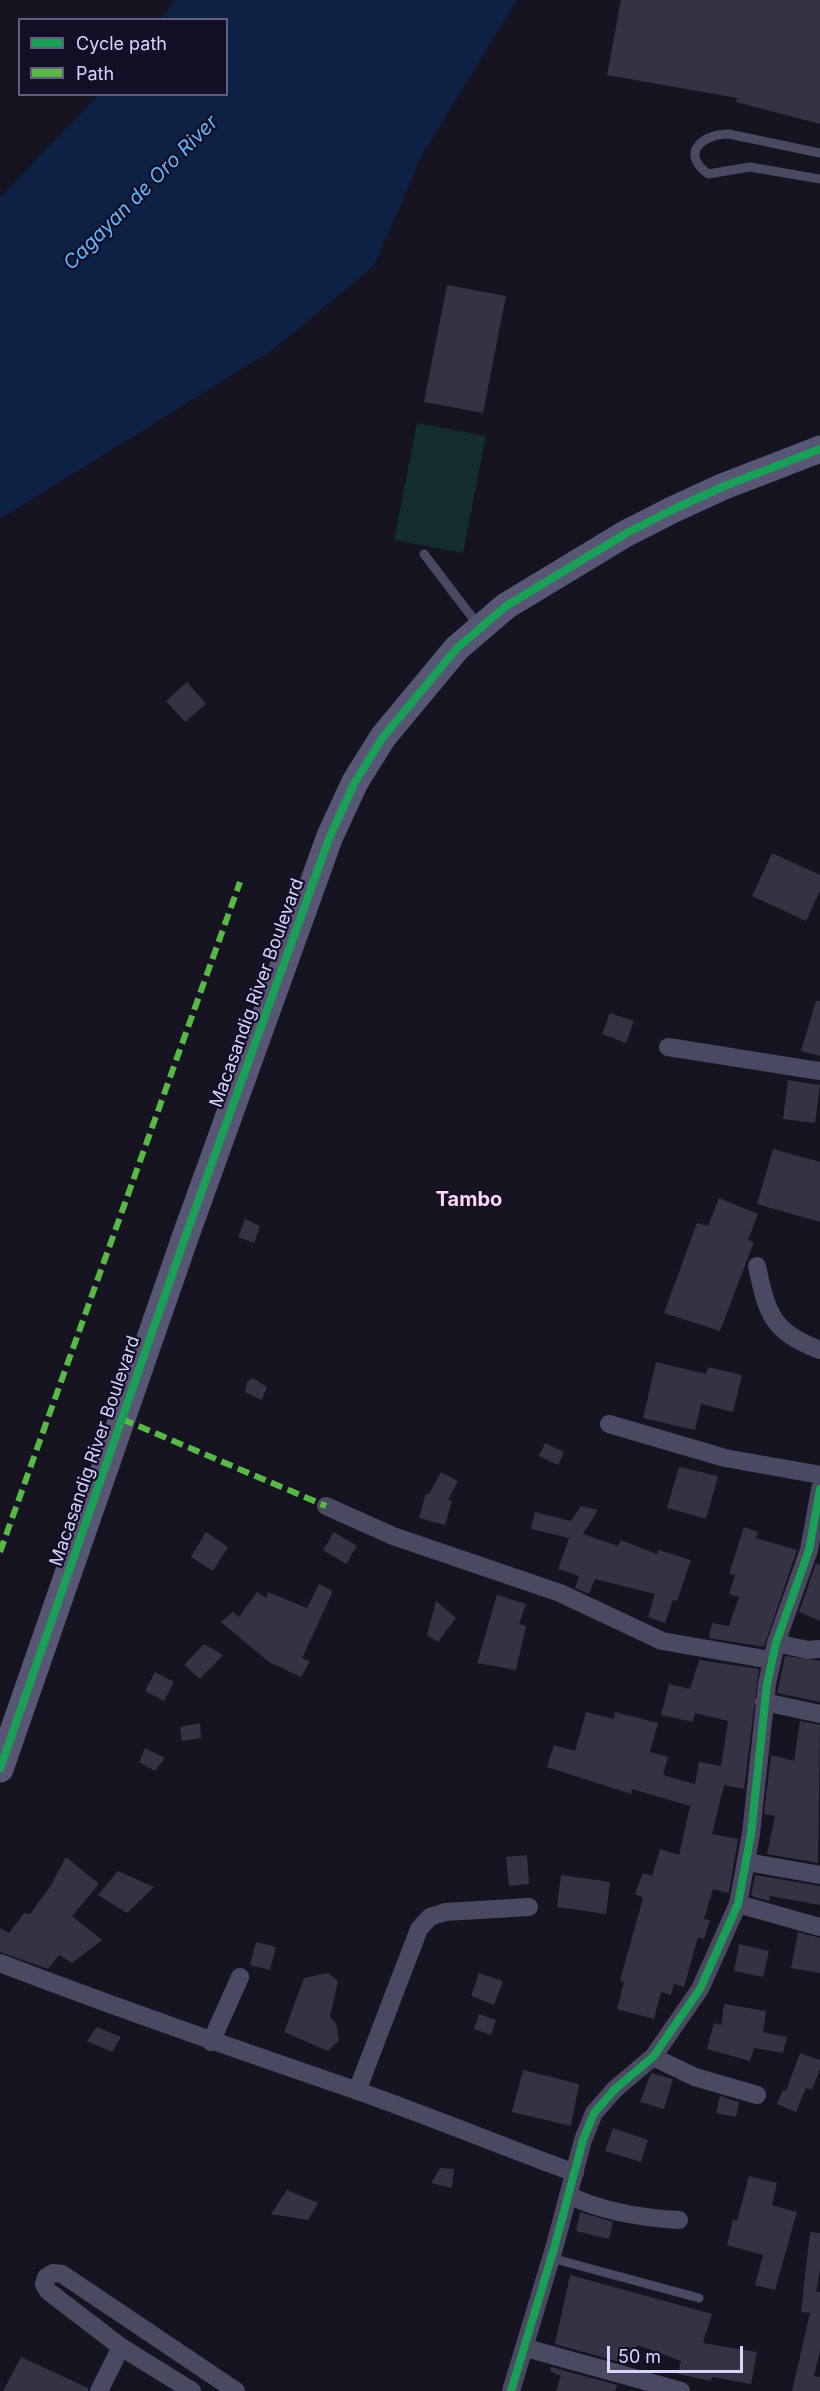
<!DOCTYPE html>
<html>
<head>
<meta charset="utf-8">
<style>
  body { margin:0 }
  #map { position:relative; width:820px; height:2391px; overflow:hidden; background:#161421; font-family:Inter,sans-serif }
  canvas { display:block }
  .legend { position:absolute; left:18px; top:18px; width:210px; height:78px; box-sizing:border-box; background:#130f26; border:2px solid #625e7d; margin:0; padding:8px 10px; list-style:none; font-size:18px; color:#d9d4ff }
  .legend li { display:flex; align-items:center; gap:12px; height:30px }
  .legend b { width:30px; border:2px solid #625e7d }
  .scale { position:absolute; left:607px; top:2346px; width:136px; height:27px; box-sizing:border-box; border:3px solid #d9d4ff; border-top:0; padding-left:8px; font-size:18px; line-height:21px; white-space:nowrap; color:#d9d4ff; -webkit-text-stroke:4px #130f26; paint-order:stroke }
</style>
</head>
<body>
<div id="map">
<canvas width="820" height="2391"></canvas>
<ul class="legend">
<li><b style="height:8px;background:#1a9f57"></b>Cycle path</li>
<li><b style="height:8px;background:#58b947"></b>Path</li>
</ul>
<div class="scale">50 m</div>
</div>
<script>
const g = document.querySelector('canvas').getContext('2d');
g.lineJoin = 'round';
function fillPath(path, color) { g.fillStyle = color; g.fill(path, 'evenodd'); }
function strokePath(path, color, width, dash) { g.strokeStyle = color; g.lineWidth = width; g.lineCap = dash ? 'butt' : 'round'; g.setLineDash(dash || []); g.stroke(path); }
function drawText(font, color, halo, rows, align = 'center') {
  g.font = font + ' Inter,sans-serif'; g.lineWidth = 4.5; g.setLineDash([]); g.textBaseline = 'middle'; g.strokeStyle = halo; g.fillStyle = color; for (const [text, x, y, turn = 0] of rows) {
    g.save(); g.translate(x, y); g.rotate((+turn || 0) * Math.PI / 180); g.textAlign = isNaN(turn) ? turn : align; if (halo) g.strokeText(text, 0, 0); g.fillText(text, 0, 0); g.restore();
  }
}
const green = new Path2D(`
  M417,423L486,436L463,553L394,540Z`);
const water = new Path2D(`
  M176,0H517L422,155L374,266L274,349L0,519V198L98,95L226,94V20L160,19Z`);
const building = new Path2D(`
  M621,0H820V124L736,102L737,98L607,75Z
  M447,285L506,296L483,413L424,402Z
  M187,682L206,704L185,722L166,701Z
  M772,853L820,875V891L806,921L752,896Z
  M816,1001H820V1056L801,1051Z
  M610,1013L634,1021L626,1043L602,1034Z
  M788,1080L820,1085L815,1123L783,1119Z
  M773,1149L820,1162V1222L757,1204Z
  M719,1198L758,1214L748,1240L754,1242L720,1331L664,1313L697,1223L708,1226Z
  M245,1219L260,1226L254,1243L238,1237Z
  M656,1362L706,1374L708,1367L742,1375L733,1412L701,1404L695,1430L643,1418Z
  M253,1378L267,1387L262,1400L245,1392L247,1382Z
  M545,1443L564,1452L558,1465L539,1456Z
  M679,1467L718,1476L706,1519L667,1508Z
  M441,1472L458,1481L448,1500L452,1501L445,1525L419,1518L426,1493L429,1494Z
  M581,1506L598,1510L583,1534L618,1546L621,1540L657,1554L659,1550L691,1560L677,1601L673,1600L665,1623L648,1617L655,1594L595,1579L589,1594L575,1588L579,1576L558,1569L569,1538L531,1529L535,1512L571,1521Z
  M744,1527L758,1532L756,1538L797,1550L764,1647L709,1638L712,1623L729,1626L739,1597L729,1594L735,1575L729,1574Z
  M206,1532L228,1547L213,1571L191,1557Z
  M334,1532L357,1546L346,1564L323,1550Z
  M816,1563L820,1565V1621L799,1612Z
  M319,1584L333,1591L302,1658L310,1661L301,1677L269,1662L221,1622L233,1612L239,1617L257,1592L266,1598L268,1592L307,1608Z
  M497,1595L526,1604L519,1624L526,1626L516,1670L477,1663Z
  M436,1601L456,1618L438,1642L427,1635Z
  M204,1644L223,1655L200,1679L184,1665Z
  M785,1656L820,1661V1702L777,1693Z
  M699,1660L759,1669L744,1789L724,1785L712,1834L738,1839L729,1893L713,1889L704,1919L710,1920L704,1939L698,1937L684,1987L674,1984L671,1995L661,1992L654,2019L617,2009L624,1982L620,1980L643,1898L635,1894L643,1873L652,1876L660,1849L679,1855L690,1806L632,1789L631,1794L547,1767L554,1745L575,1751L586,1712L614,1719L615,1712L658,1723L650,1752L668,1757L663,1775L695,1784L699,1762L721,1766L728,1721L695,1713L693,1722L661,1715L669,1684L690,1689Z
  M155,1672L174,1682L164,1701L145,1691Z
  M800,1721L820,1725L818,1863L767,1854L775,1816L764,1814L771,1755L794,1761Z
  M200,1723L201,1738L182,1741L180,1727Z
  M145,1748L165,1758L155,1771L139,1762Z
  M527,1855L529,1884L509,1886L506,1857Z
  M66,1857L99,1884L72,1916L102,1940L72,1963L59,1955L48,1969L0,1952V1928L9,1933L24,1913L30,1914L50,1887Z
  M118,1871L154,1887L127,1913L98,1895Z
  M561,1875L610,1882L606,1914L557,1907Z
  M755,1875L820,1886V1905L770,1896L769,1901L751,1896Z
  M798,1932L820,1938V1973L791,1968Z
  M256,1942L276,1947L270,1970L250,1965Z
  M739,1944L769,1951L763,1977L734,1971Z
  M328,1973L338,1981L330,2017L336,2023L339,2040L328,2051L284,2032L304,1978Z
  M479,1973L503,1981L494,2005L471,1996Z
  M724,2004L766,2011L763,2032L787,2037L783,2053L754,2048L750,2061L707,2049L714,2023L721,2025Z
  M479,2014L496,2020L491,2035L474,2029Z
  M97,2027L121,2037L112,2052L87,2041Z
  M800,2053L820,2060V2069L812,2090L806,2088L796,2112L777,2104L783,2090L786,2091Z
  M523,2070L579,2084L571,2126L512,2112Z
  M651,2073L673,2079L664,2109L640,2102Z
  M720,2096L739,2102L736,2117L716,2113Z
  M613,2128L648,2140L641,2162L605,2151Z
  M440,2168L454,2169L452,2188L431,2183Z
  M749,2176L777,2183L772,2205L797,2212L775,2290L755,2285L763,2255L727,2245L733,2220L737,2221Z
  M287,2190L318,2203L308,2220L271,2214Z
  M580,2212L613,2222L609,2239L576,2231Z
  M810,2232L820,2233V2270L816,2292H820V2350L814,2376L820,2377V2391H792L810,2313L801,2312Z
  M570,2275L712,2314L703,2343L757,2352L751,2384L712,2377L711,2381L678,2374L681,2361L637,2345L632,2362L623,2360V2363L555,2344Z
  M21,2357L88,2388V2391H3Z
  M551,2367L617,2385L615,2391H556L561,2376L550,2371Z`);
const lane = new Path2D(`
  M820,153L729,134C702,134 680,153 708,174L750,167L820,179
  M424,554L478,625
  M551,2258L699,2298`);
const street = new Path2D(`
  M668,1047L820,1071
  M757,1266C767,1314 772,1332 820,1350
  M609,1424L725,1458L820,1475
  M326,1506L393,1536L560,1593L662,1641L771,1660
  M776,1643L808,1650L820,1649
  M764,1702L820,1714
  M747,1862L820,1875
  M738,1904L820,1927
  M0,1963C117,2008 236,2049 355,2090C429,2116 502,2146 575,2173
  M211,2042L240,1977
  M653,2057L695,2077L757,2095
  M357,2091L419,1929L430,1917L445,1912L529,1907
  M568,2195C601,2211 643,2218 679,2220
  M526,2348L681,2391
  M99,2391L121,2347
  M192,2391L121,2347L48,2291L44,2284L46,2277L53,2273L62,2274L236,2391
  M511,2391L555,2245L583,2140L594,2113L615,2089L653,2057L700,1989L738,1904L751,1834L767,1684L776,1643L809,1550L820,1489`);
const secondary = new Path2D(`
  M0,1769L187,1232L330,836L355,782L383,737L457,648L506,606L625,534L672,510L722,487L820,449`);
const quiet = new Path2D(`
  M122,1419L326,1506
  M0,1552L240,882`);
const cycleway = new Path2D(`
  M0,1769L187,1232L330,836L355,782L383,737L457,648L506,606L625,534L672,510L722,487L820,449
  M511,2391L555,2245L583,2140L594,2113L615,2089L653,2057L700,1989L738,1904L751,1834L767,1684L776,1643L809,1550L820,1489`);
const streetNames = [
  ["Macasandig River Boulevard",257,993,-70],
  ["Macasandig River Boulevard",95,1451,-71]
];
const waterNames = [
  ["Cagayan de Oro River",141,193,-45]
];
const neighbourhoodNames = [
  ["Tambo",469,1200]
];
fillPath(green, '#132c2d');
fillPath(water, '#0d2144');
fillPath(building, '#343243');
strokePath(lane, '#4a4962', 9);
strokePath(street, '#4a4962', 18);
strokePath(secondary, '#575674', 27);
strokePath(quiet, '#58b947', 6, [12, 6]);
strokePath(cycleway, '#1a9f57', 8);
drawText('18px', '#d9d4ff', '#130f26', streetNames);
drawText('italic 20px', '#62b6ff', '#130f26', waterNames);
drawText('bold 20px', '#ffd6f0', '#130f26', neighbourhoodNames);
</script>
</body>
</html>
